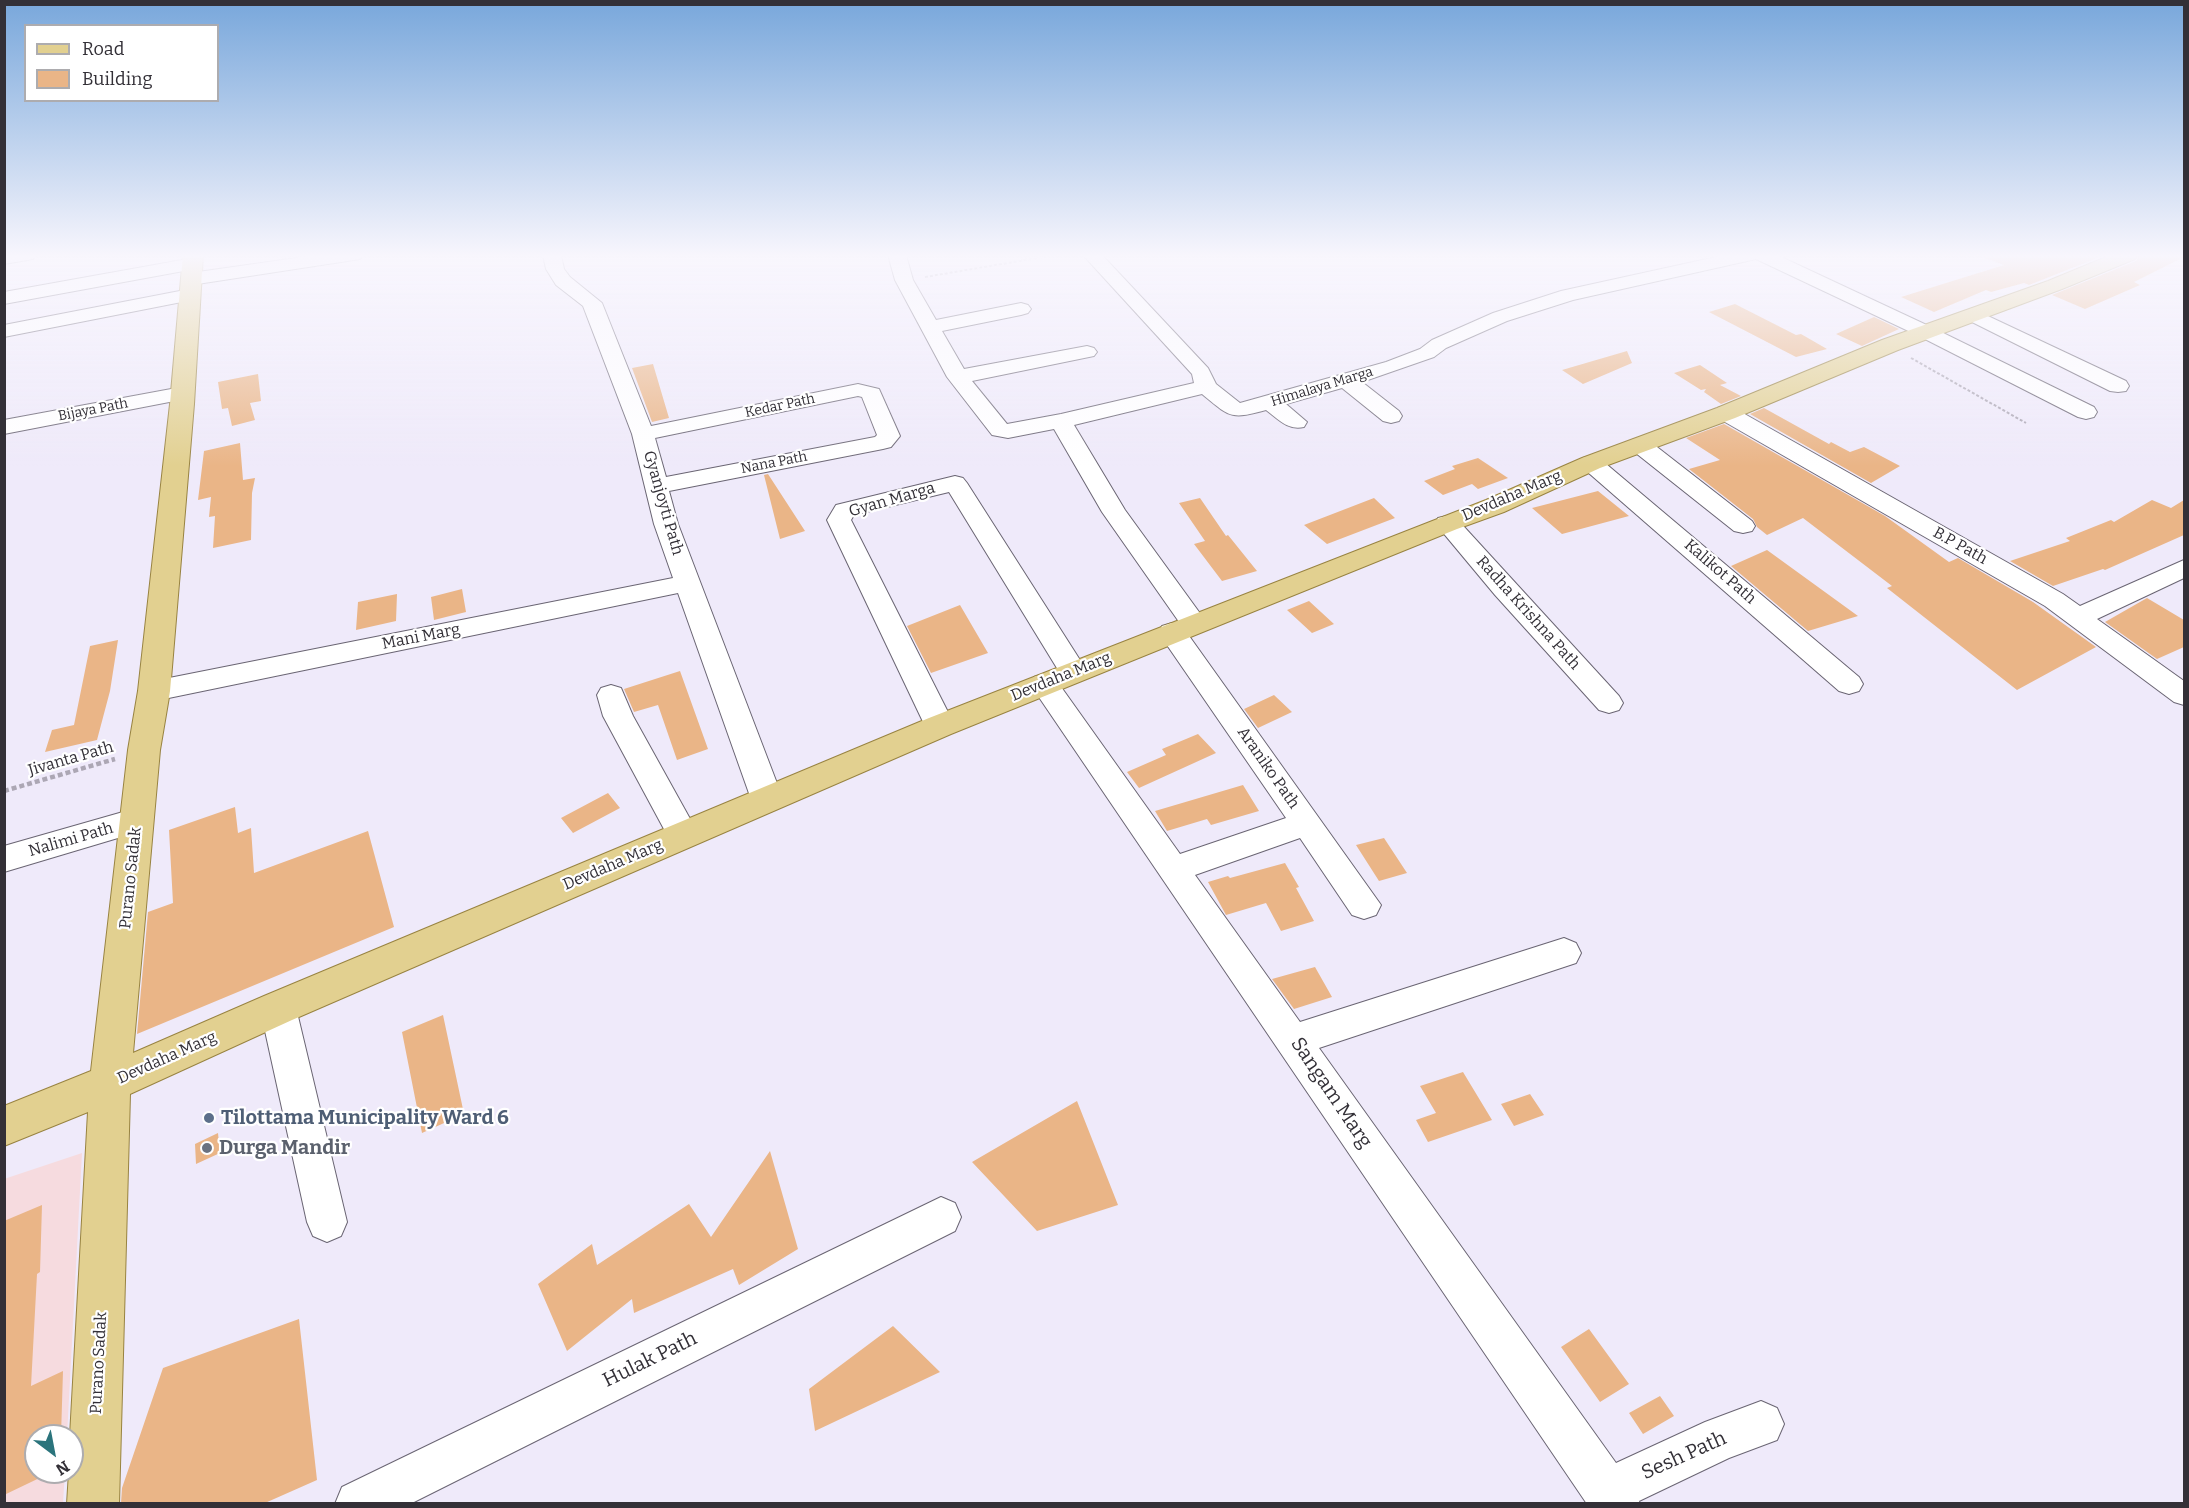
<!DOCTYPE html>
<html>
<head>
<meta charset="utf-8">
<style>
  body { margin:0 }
  #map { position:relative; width:2189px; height:1508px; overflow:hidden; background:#efeafa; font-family:Bitter,serif }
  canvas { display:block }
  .frame { position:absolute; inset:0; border:6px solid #333037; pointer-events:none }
  .legend { position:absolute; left:24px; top:24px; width:195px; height:78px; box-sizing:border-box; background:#fff; border:2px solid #adacaf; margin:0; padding:8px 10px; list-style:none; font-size:18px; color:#333037 }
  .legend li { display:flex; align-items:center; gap:12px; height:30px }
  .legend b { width:30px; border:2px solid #adacaf }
  .north { position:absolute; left:24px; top:1424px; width:60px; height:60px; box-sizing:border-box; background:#fff; border:2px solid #adacaf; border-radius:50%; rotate:148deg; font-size:16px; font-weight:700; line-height:24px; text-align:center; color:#333037 }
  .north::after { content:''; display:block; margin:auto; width:21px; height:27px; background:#2b747c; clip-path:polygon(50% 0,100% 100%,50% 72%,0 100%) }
</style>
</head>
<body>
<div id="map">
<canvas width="2189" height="1508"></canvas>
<div class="frame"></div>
<ul class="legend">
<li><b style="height:8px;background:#e2d090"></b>Road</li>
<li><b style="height:16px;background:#eab587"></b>Building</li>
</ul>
<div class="north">N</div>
</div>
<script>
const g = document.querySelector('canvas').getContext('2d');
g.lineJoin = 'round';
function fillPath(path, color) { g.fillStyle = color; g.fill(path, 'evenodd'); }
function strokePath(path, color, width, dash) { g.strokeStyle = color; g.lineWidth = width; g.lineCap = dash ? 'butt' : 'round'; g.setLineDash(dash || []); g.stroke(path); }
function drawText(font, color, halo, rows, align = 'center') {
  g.font = font + ' Bitter,serif'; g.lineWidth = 4.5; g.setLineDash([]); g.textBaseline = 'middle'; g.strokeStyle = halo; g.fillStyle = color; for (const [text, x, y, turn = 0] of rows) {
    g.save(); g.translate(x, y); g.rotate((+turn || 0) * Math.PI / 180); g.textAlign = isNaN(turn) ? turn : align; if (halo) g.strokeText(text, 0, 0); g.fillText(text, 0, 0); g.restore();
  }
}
const education = new Path2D(`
  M82,1153L67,1436H36V1472H65L63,1503H5L4,1179Z`);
const building = new Path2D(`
  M1983,255H2105L2029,285L2024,283L1991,292L1986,290L1934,312L1901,297L2004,265L1982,257Z
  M2140,255H2184V257L2134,282L2140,285L2085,309L2052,295L2136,261Z
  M1735,304L1796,335L1801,334L1827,349L1796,357L1709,312Z
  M1874,317L1899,329L1862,346L1836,334Z
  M1627,351L1632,363L1583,384L1562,370Z
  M653,364L669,418L652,422L632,368Z
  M1700,365L1727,383L1720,385L1741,396L1721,404L1704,392L1706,389L1701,390L1674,373Z
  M258,374L261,401L250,403L255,420L232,426L228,408L222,409L218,382Z
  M1764,408L1829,444L1831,442L1850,452L1864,447L1900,466L1871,483L1750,414Z
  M1724,424L1885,516L1949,562L1958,558L2033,602L2096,647L2017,690L1887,588L1892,586L1803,518L1767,535L1757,527L1753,519L1689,469L1720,460L1686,438Z
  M240,443L243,480L255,478L252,493L251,540L213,548L215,516L209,517L211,497L198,500L204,451Z
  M1478,458L1508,478L1478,489L1472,484L1443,495L1424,481L1455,469L1452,466Z
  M768,474L805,531L780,539L764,475Z
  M1598,491L1629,516L1562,534L1532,508Z
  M1200,498L1226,536L1228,535L1257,571L1222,581L1194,544L1205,541L1179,503Z
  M1374,498L1395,518L1327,544L1304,525Z
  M2152,500L2171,508L2184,500V535L2105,570L2103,569L2053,586L2010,561L2070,541L2066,538L2111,520L2114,522Z
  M1767,550L1858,616L1808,631L1731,566Z
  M462,589L466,612L434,620L431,597Z
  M397,594L396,621L356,630L358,602Z
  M2147,598L2184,620V647L2157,659L2105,622Z
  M1309,601L1334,624L1312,633L1287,610Z
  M960,605L988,653L931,673L907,626Z
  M118,640L110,691L97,740L45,752L52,730L74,725L90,646Z
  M680,671L708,749L677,760L658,705L634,712L624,689Z
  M1274,695L1292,712L1258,728L1244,709Z
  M1198,734L1216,753L1139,788L1127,772L1166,755L1162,749Z
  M1243,785L1259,811L1211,825L1207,819L1167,831L1155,811Z
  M608,793L620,808L573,833L561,818Z
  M235,807L238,833L251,828L254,873L368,831L394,927L137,1034L148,912L173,903L169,830Z
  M1384,838L1407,873L1379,881L1356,845Z
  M1285,863L1299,887L1296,888L1314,921L1281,931L1266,903L1226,915L1208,882L1228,876L1230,878Z
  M1315,967L1332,997L1294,1009L1272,979Z
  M443,1015L464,1114L422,1133L402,1032Z
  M1463,1072L1492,1120L1428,1142L1416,1120L1436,1113L1420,1086Z
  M1530,1094L1544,1115L1514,1126L1501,1104Z
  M1077,1101L1118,1205L1037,1231L972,1162Z
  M218,1133L220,1153L196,1164L195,1144Z
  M770,1151L798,1249L739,1285L733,1269L634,1313L632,1299L567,1351L538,1284L592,1244L597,1265L689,1204L711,1237Z
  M42,1205L40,1272L37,1274L31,1386L63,1371L61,1436H36V1472H52L4,1495V1221Z
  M299,1319L317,1480L265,1503H121L122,1488L163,1368Z
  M893,1326L940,1372L815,1431L809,1389Z
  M1589,1329L1629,1384L1600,1402L1561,1347Z
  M1660,1396L1674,1416L1643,1434L1629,1413Z`);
const pathFar1 = new Path2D(`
  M925,277L1055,255
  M1911,358L2026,423`);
const path = new Path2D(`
  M4,791L115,759`);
const minor = new Path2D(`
  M4,255H36L33,259L4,264Z
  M317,255H363L360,259L354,260L191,285L184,283L182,279L184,275L191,273Z
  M543,255H561L564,269L570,277L602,303L651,426L858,384L879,389L900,436L891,447L883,449L669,491L678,524L783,799L778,807L767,811L756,807L751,799L678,593L154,701L144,698L140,691L144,684L154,681L673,578L654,524L632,434L583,306L556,285L546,269ZM858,396L862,397L877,435L875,437L666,477L655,438Z
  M888,255H906L913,280L936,320L1021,303L1028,305L1031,309L1028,313L1021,315L942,331L964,369L1087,346L1094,348L1097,352L1094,356L972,381L1007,424L1061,414L1194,383L1192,374L1083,255H1102L1208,368L1216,384L1240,403L1386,362L1420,349L1432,340L1493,313L1561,291L1725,255H1777L1933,328L2094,407L2097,412L2094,417L2086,419L2078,417L1919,336L1756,259L1573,300L1507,321L1446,348L1434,357L1362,382L1399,411L1402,416L1399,421L1391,423L1383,421L1342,388L1286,404L1307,422L1304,427C1288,431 1278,419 1266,410C1230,420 1230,417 1202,394L1074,425L1125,510L1207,623L1204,629L1194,632L1184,629L1102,512L1054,429L1008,438L992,435L947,377L895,280Z
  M193,258L200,260L202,264L200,268L4,304V292Z
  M190,289L197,291L200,295L197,299L4,337V325Z
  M1973,309L2126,381L2129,386L2126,391L2118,392L2110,391L1966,319L1963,315L1966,311Z
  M182,387L190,388L193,393L190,398L4,434V420Z
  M1726,406L1734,408L2063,594L2080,606L2184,560V578L2097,619L2184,681V705L2174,702L2045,606L1718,418L1715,413L1718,408Z
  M1640,438L1648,440L1752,521L1755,526L1752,531L1743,533L1734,531L1632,450L1629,445L1632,440Z
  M1591,456L1599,458L1859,677L1863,684L1859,691L1849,694L1839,691L1583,468L1579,463L1583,458Z
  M955,476L963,478L967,483L1087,671L1083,678L1073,681L1063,678L949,492L854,515L851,520L955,726L950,733L940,736L930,733L925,726L827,520L836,505Z
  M1447,516L1456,518L1619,696L1623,703L1619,710L1609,713L1599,710L1495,595L1435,523L1438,518Z
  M1172,623L1182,626L1381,905L1376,915L1364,919L1352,915L1300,838L1195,875L1300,1022L1564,938L1576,943L1581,953L1576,963L1319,1048L1616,1463L1705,1422L1761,1401L1777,1408L1784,1424L1777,1440L1729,1458L1639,1501L1640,1504H1587L1030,684L1034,677L1044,674L1054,677L1180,854L1286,818L1158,632L1162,626Z
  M611,685L621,688L633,716L699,835L694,844L683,847L672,844L603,716L597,695L601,688Z
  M137,808L148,811L153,820L148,829L4,872V846Z
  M278,992L291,997L296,1008L347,1222L341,1236L327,1242L313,1236L307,1222L260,1008L265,997Z
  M941,1197L955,1203L961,1217L955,1231L410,1504H335L342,1487Z`);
const major = new Path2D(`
  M183,255H203L194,404L170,691L160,750L133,1053L264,996L929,718L1486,500L1582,458L1717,408L1882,340L2048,281L2111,255H2138L2135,259L2062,289L1898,350L1735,418L1600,468L1504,512L1457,529L951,734L292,1020L130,1094L119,1504H67L69,1472H72L70,1436L88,1112L4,1146V1106L91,1071L128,750L138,691L170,404Z`);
const markers = [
  [209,1118,6,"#5c6f8a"],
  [207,1148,6,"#6b7280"]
];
const farStreetnames = [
  ["Himalaya Marga",1322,387,-17],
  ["Kedar Path",780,406,-12],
  ["Bijaya Path",93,410,-11],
  ["Nana Path",774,463,-11]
];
const streetNames = [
  ["Devdaha Marg",1512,496,-23],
  ["Gyan Marga",892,500,-16],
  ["Gyanjoyti Path",663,503,74],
  ["B.P Path",1960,546,29],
  ["Kalikot Path",1720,572,41],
  ["Radha Krishna Path",1528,613,48],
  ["Mani Marg",421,637,-11],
  ["Devdaha Marg",1061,677,-22],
  ["Jivanta Path",71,759,-16],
  ["Araniko Path",1268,768,55],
  ["Nalimi Path",71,840,-16],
  ["Devdaha Marg",613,865,-23],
  ["Purano Sadak",131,878,-84],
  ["Devdaha Marg",167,1058,-24],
  ["Purano Sadak",99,1363,-87]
];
const nearStreetnames = [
  ["Sangam Marg",1331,1093,56],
  ["Hulak Path",650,1360,-26],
  ["Sesh Path",1684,1456,-24]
];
const nearServicenames = [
  ["Tilottama Municipality Ward 6",221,1118]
];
const nearWorshipnames = [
  ["Durga Mandir",219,1148]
];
fillPath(education, '#f6dbdf');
fillPath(building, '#eab587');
strokePath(minor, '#6a6573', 2);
strokePath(major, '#988341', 2);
strokePath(pathFar1, '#aca7b4', 2, [3, 2]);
strokePath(path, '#aca7b4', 4.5, [5, 3]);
fillPath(minor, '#fff');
fillPath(major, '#e2d090');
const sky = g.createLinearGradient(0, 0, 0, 466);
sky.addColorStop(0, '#78a7db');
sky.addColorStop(0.55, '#f8f6fd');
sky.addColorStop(1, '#f8f6fd00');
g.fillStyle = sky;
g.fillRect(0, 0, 2189, 466);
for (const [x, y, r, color] of markers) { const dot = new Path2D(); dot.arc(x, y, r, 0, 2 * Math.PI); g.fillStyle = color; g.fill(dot); strokePath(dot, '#fff', 2); }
drawText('14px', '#333037', '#fff', farStreetnames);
drawText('16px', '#333037', '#fff', streetNames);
drawText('20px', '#333037', '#fff', nearStreetnames);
drawText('bold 20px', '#4e5e75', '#fff', nearServicenames, 'left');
drawText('bold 20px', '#5b616d', '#fff', nearWorshipnames, 'left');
</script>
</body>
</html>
